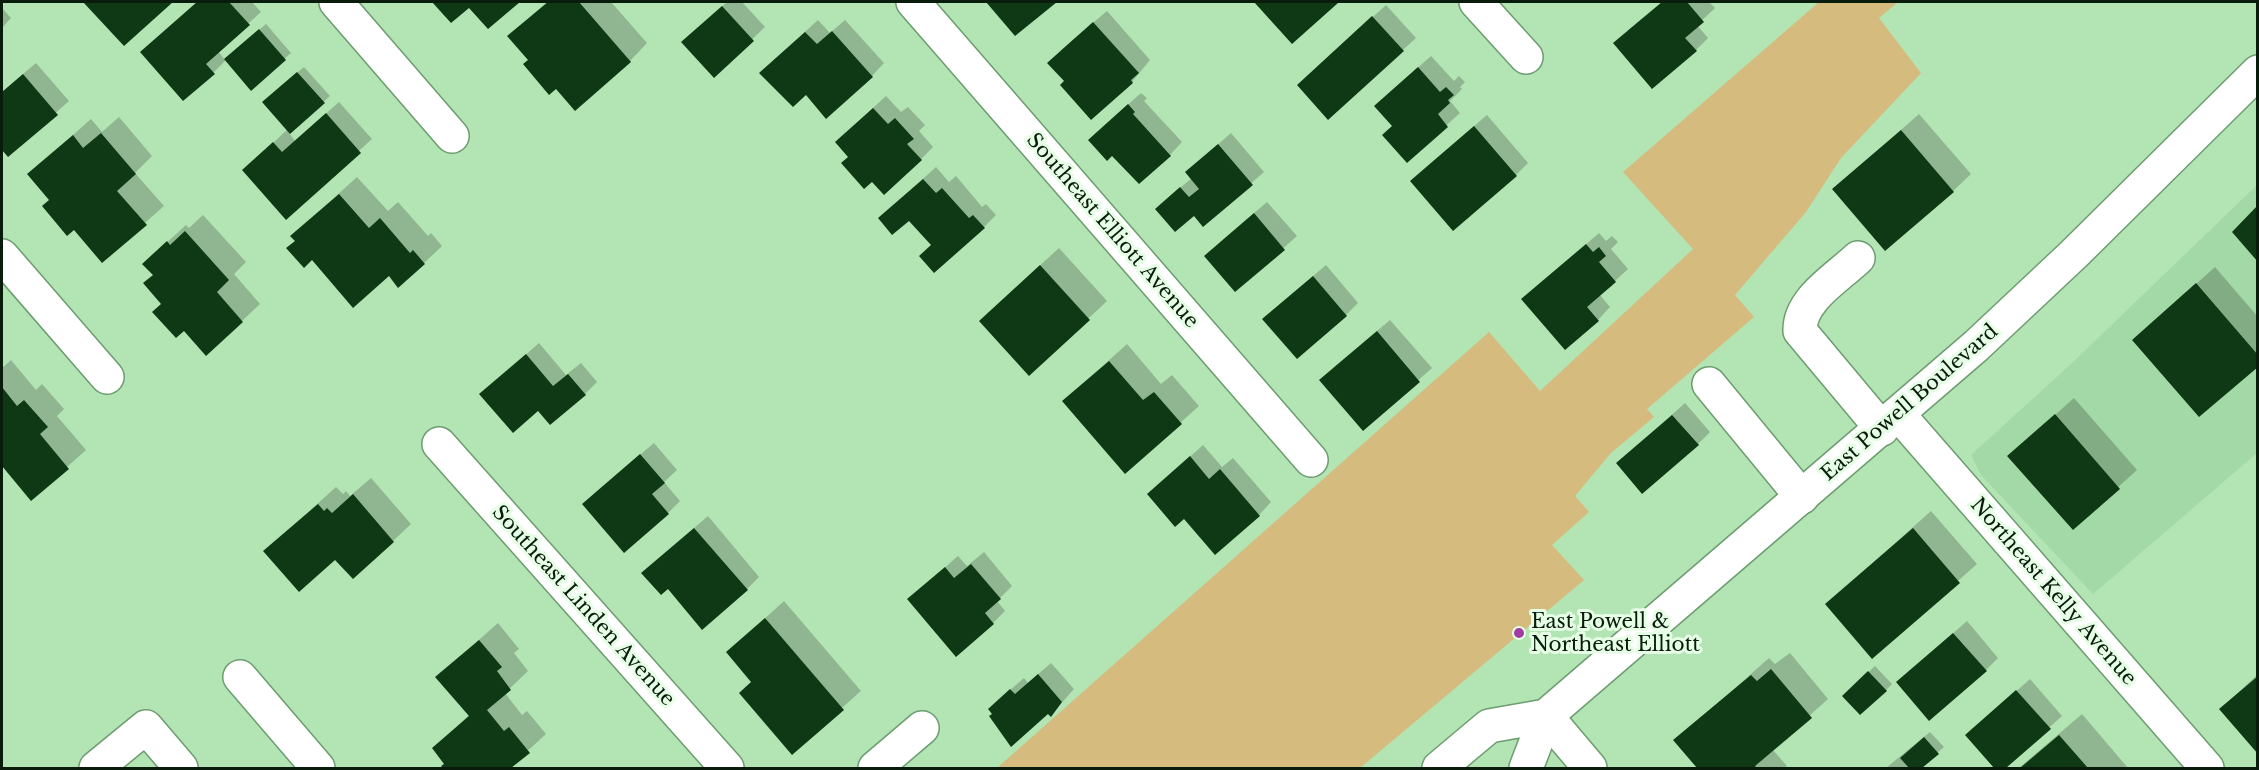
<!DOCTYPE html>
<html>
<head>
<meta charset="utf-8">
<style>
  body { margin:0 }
  #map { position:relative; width:2259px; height:770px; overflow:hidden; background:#b3e4b4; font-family:"Libre Baskerville",serif }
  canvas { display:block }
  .frame { position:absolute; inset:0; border:3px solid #091c0b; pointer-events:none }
</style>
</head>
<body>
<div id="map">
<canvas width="2259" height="770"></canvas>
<div class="frame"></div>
</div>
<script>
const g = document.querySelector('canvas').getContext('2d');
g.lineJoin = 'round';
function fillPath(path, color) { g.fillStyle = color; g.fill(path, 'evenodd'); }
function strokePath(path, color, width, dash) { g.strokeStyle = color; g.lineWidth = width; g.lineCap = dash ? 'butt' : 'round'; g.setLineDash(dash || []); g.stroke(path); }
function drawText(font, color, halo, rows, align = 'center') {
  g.font = font + ' "Libre Baskerville",serif'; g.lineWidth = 6; g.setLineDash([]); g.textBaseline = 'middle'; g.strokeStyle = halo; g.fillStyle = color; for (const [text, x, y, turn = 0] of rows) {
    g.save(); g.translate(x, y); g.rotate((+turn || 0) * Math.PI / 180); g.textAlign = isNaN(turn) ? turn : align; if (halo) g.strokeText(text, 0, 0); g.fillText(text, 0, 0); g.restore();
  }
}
const built = new Path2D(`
  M2257,185V453L2093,594L1981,475L1971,455L2070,365Z`);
const green = new Path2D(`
  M1819,2H1898L1879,18L1921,73L1841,158L1806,212L1735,295L1754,317L1647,409L1654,417L1611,453L1575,496L1589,512L1552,545L1584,580L1360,768H997L1489,332L1540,391L1693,249L1623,172Z`);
const shadow = new Path2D(`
  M85,2H171L124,44Z
  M197,2H252L261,12L218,51L225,60L266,24L291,53L251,88L226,60L214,72L142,52Z
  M434,2H518L489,27L469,6L451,21Z
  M547,2H611L647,43L630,61L530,60L509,36Z
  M727,2H742L765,27L714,76L696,30Z
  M988,2H1054L1016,34Z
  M1256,2H1338L1292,42Z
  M1662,2H1709L1715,8L1697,25L1708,38L1696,50L1627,31Z
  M1386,5L1416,38L1328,118L1311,73Z
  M2,8L11,18L2,28Z
  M1107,11L1150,60L1132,82L1091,118L1066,81L1061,50Z
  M818,20L830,33L845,20L884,63L872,76L806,93L773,61Z
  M1431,56L1454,81L1459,76L1465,82L1460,87L1462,89L1450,101L1460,113L1407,161L1393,126L1388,94Z
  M36,63L69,101L8,155L2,148V92Z
  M304,67L330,96L289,133L295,141L339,102L372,139L286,217L257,158L288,129L270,96Z
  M1141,93L1147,98L1144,101L1182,142L1170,155L1102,128Z
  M886,96L901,112L908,107L925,125L919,131L933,147L921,159L850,156L849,130Z
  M1919,114L1971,174L1953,191L1834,189Z
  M1487,115L1528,163L1516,175L1424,169Z
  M119,117L152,156L135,173L164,206L102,261L29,174L91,119L102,132Z
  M1231,133L1264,172L1203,225L1194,214L1169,197L1192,178L1187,172Z
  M936,167L949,182L956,176L982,207L986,204L996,215L984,227L909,219L893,206Z
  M357,177L388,211L398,202L428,236L431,233L442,246L424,263L390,274L292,236Z
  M1267,202L1297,236L1236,290L1219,243Z
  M203,215L246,262L234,274L260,304L242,321L163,304L154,275L162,247L186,225L189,228Z
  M1599,233L1606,241L1612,236L1618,242L1611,249L1628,269L1600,295L1610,307L1598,320L1523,299Z
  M1059,248L1107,301L1029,374L998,304Z
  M1326,265L1358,303L1346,315L1277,307Z
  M2215,267L2258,317V365L2152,323Z
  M1390,320L1432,368L1363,429L1333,368Z
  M539,343L566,375L581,363L597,382L585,394L538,409L481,394Z
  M1127,344L1161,384L1172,375L1199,406L1125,472L1064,401Z
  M11,360L36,390L42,384L64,409L57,416L86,450L31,499L2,465V368Z
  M2074,398L2137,470L2073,528L2009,456Z
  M1685,403L1710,432L1698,444L1618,463Z
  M654,443L677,470L664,482L680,501L668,513L596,492Z
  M1203,445L1222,467L1233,458L1271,502L1259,515L1184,517L1149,494Z
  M371,478L411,524L393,541L335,558L265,551L336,487L343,494L346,491L350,496Z
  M1931,511L1977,564L1872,657L1827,604Z
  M708,516L759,577L747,589L668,587L656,561Z
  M984,552L1012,586L997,601L1005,611L993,623L909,599L958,556L967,566Z
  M784,601L861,691L792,752L752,682L728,652Z
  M1967,621L1998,658L1986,670L1898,682Z
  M498,623L519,649L514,653L528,671L505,693L522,715L527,711L546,734L509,768H445L446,764L434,748L469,715L437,677Z
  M1790,653L1828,699L1772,749L1787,766L1784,768H1699L1675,741L1769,658L1775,664Z
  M1051,663L1074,689L1051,715L1002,697L1024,678L1028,683Z
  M1875,666L1892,684L1886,690L1844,696Z
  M2258,674V752L2221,709Z
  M2030,679L2062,716L2004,768H1996L1967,735Z
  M2082,714L2128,768H2019Z
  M1930,732L1944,747L1920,768H1886Z`);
const building = new Path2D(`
  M83,2H173L124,46Z
  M197,2H229L250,25L206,64L215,74L183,101L140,52Z
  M432,2H520L488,29L469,8L451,23Z
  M548,2H579L631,62L575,111L556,89L549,95L523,64L528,60L507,36Z
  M986,2H1057L1015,36Z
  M1254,2H1337L1338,3L1292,44Z
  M1662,2H1687L1704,22L1685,38L1697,51L1652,89L1613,43Z
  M722,6L754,41L714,78L681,42Z
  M1372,16L1404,51L1328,120L1297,85Z
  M1093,22L1139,73L1131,80L1133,83L1091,120L1060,85L1064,81L1047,63Z
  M259,29L286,60L251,91L224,59Z
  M832,31L873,77L826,119L806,95L793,107L759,73L805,32L817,44Z
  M1418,67L1440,92L1446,87L1454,95L1448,100L1450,103L1438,114L1448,127L1407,163L1382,135L1392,126L1374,106Z
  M297,72L325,103L290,134L262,102Z
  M23,74L58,115L8,157L2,150V92Z
  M1128,104L1135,112L1133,114L1171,156L1139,184L1112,156L1107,161L1088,140Z
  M873,108L888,124L895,118L914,139L907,144L922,160L884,195L872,182L864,189L841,163L848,157L835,142Z
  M326,113L361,153L286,220L242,170L273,142L282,152Z
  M1474,126L1517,176L1453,231L1410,181Z
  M1901,130L1954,192L1885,251L1832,189Z
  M101,133L136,174L117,191L147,225L102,263L74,230L67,236L42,206L49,200L27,174L73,135L83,148Z
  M1218,144L1253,185L1203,227L1194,216L1175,232L1155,209L1180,187L1189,197L1199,189L1185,172Z
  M923,179L936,193L942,188L969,218L973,215L985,228L934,273L919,256L931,245L909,221L892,235L878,218Z
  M339,194L369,228L380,218L410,253L413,250L425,264L398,288L389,276L353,308L312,260L304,268L286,248L295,241L290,236Z
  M2258,205V262L2232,232Z
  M1254,213L1285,250L1235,292L1204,256Z
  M185,231L229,280L217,292L243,322L206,356L184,331L176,338L152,312L161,304L143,283L153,275L142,264L167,241L170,245Z
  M1586,244L1593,252L1599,247L1606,256L1599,262L1616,282L1587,307L1599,321L1565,350L1521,299Z
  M1040,265L1090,320L1029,376L979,321Z
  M1313,276L1347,316L1297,359L1262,319Z
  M2196,283L2258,355V367L2199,417L2132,340Z
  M1377,331L1420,382L1363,431L1319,380Z
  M526,354L553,386L568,374L586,395L550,425L538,411L513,433L479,394Z
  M1109,361L1143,400L1154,392L1182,424L1125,474L1062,401Z
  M2,387L17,406L24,400L48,427L40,434L69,469L31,501L2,466Z
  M2055,414L2120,489L2073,530L2007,456Z
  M1672,415L1699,445L1642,494L1616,463Z
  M640,454L665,483L652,494L669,514L624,553L582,504Z
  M1190,456L1209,479L1220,469L1260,516L1215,555L1184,519L1175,527L1147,494Z
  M353,494L394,542L353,579L335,560L299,592L263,551L318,504L324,511L327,508L332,513Z
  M694,528L748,590L702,630L668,589L661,595L641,573Z
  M1913,528L1960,583L1872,659L1825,604Z
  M971,564L1001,599L985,613L994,624L956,657L907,599L945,567L954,578Z
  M765,618L844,710L792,755L739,693L751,682L726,652Z
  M1953,633L1987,671L1929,721L1896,682Z
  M479,640L502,667L497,671L511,690L487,710L504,731L509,727L530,753L511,768H443L441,766L444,764L432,748L469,716L435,677Z
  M1771,669L1812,718L1755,766L1757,768H1697L1673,740L1751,675L1757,681Z
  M1868,671L1887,691L1860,715L1842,696Z
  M1038,674L1062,702L1051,717L1048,714L1011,747L989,716L992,714L988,709L1010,689L1015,694Z
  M2258,676V754L2219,709Z
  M2016,690L2051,729L2006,768H1994L1965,735Z
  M2059,735L2088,768H2020Z
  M1924,737L1939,754L1922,768H1909L1900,758Z`);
const minor = new Path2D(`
  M336,2L452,136
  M913,2L1311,460
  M1476,2L1526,57
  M2,256L107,377
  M1858,258C1837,278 1799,300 1800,331L1882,429
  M1709,384L1802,497
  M1899,415L2207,768
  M439,444L727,768
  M240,677L318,768
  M1546,716L1590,768
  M96,768L146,727L181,768
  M875,768L922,728`);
const major = new Path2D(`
  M1439,768L1489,726L1546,716
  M1526,768L1546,716L1976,346L2074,254L2258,72`);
const markers = [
  [1519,633,6,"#9f3da4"]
];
const streetNames = [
  ["Southeast Elliott Avenue",1112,231,49],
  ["East Powell Boulevard",1910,403,-41],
  ["Northeast Kelly Avenue",2053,592,49],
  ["Southeast Linden Avenue",583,606,48]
];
const poiNames = [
  ["East Powell &",1531,622],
  ["Northeast Elliott",1531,645]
];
fillPath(built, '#a3d9a6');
fillPath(green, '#d6bb7e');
fillPath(shadow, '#0003');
fillPath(building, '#0e3914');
strokePath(minor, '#6d9c70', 36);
strokePath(major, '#6d9c70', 36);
strokePath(minor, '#fff', 33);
strokePath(major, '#fff', 33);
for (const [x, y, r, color] of markers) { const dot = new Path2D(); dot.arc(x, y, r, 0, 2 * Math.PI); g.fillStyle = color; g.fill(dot); strokePath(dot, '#e5fee5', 2); }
drawText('20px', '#091c0b', '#e5fee5', streetNames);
drawText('20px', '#091c0b', '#e5fee5', poiNames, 'left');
</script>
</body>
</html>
